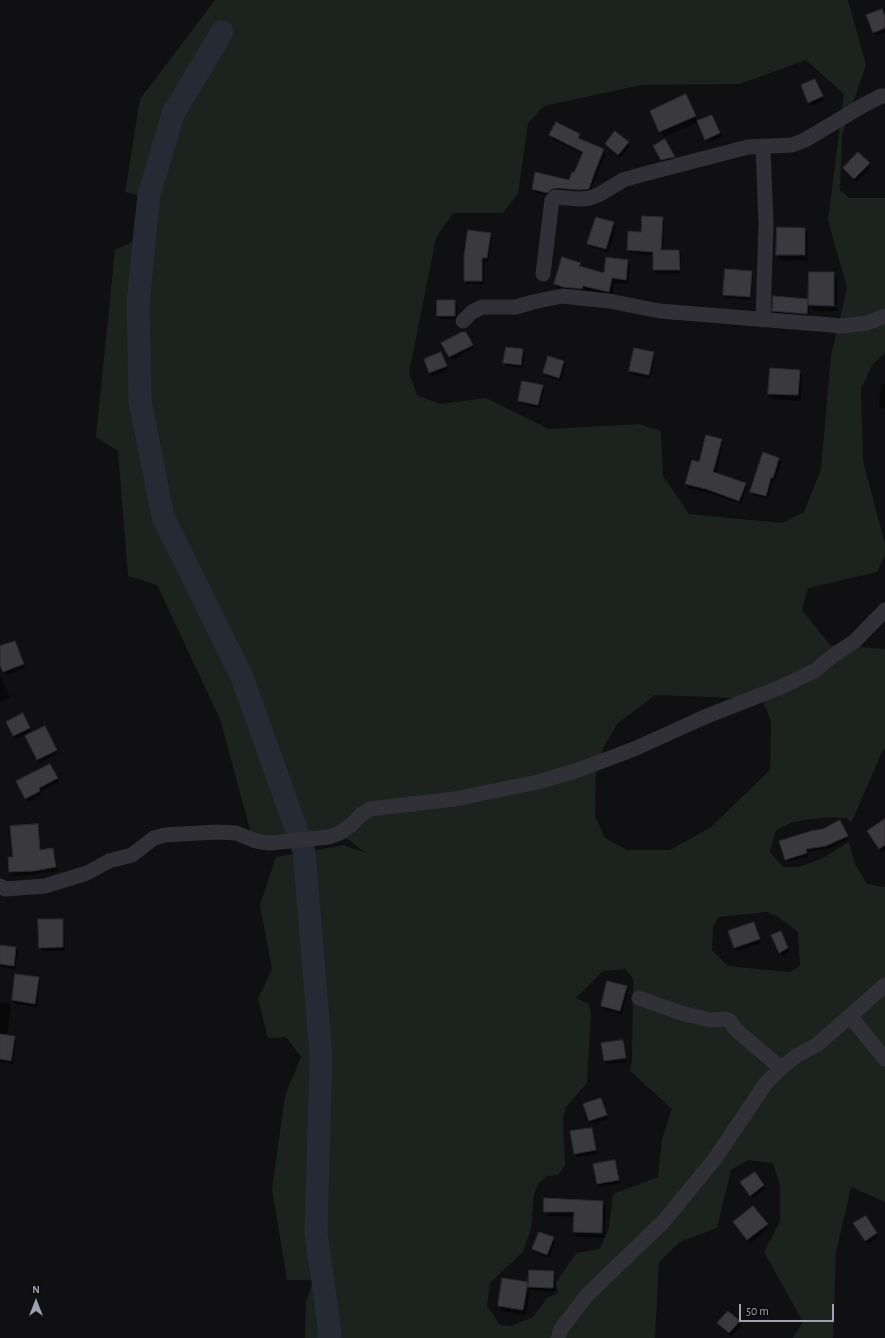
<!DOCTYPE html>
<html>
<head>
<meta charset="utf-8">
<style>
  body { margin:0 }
  #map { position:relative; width:885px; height:1338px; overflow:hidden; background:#100f11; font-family:"Alegreya Sans",sans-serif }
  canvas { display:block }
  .north { position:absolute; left:16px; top:1282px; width:40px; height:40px; -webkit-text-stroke:3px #0b0a0c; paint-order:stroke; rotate:0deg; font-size:11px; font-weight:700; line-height:16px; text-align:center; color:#a0a1b2 }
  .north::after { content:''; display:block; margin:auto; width:14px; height:18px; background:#a0a1b2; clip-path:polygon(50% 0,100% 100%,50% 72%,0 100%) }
  .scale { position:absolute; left:739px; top:1304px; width:95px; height:18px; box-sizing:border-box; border:2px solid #a0a1b2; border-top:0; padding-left:5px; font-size:12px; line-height:14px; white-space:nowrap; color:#a0a1b2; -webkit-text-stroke:3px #0b0a0c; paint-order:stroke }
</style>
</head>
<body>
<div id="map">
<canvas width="885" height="1338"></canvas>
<div class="north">N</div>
<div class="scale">50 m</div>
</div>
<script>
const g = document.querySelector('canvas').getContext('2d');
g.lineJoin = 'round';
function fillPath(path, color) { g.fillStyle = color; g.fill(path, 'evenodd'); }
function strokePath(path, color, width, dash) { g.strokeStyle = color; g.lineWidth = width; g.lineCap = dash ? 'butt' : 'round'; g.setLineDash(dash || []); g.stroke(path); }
const green = new Path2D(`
  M215,0H848L866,65L842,135L840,190L849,198H885V353L872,365L861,389L863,461L885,544V555L877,572L808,588L802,610L830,645L885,649V749L882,752L851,823L847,818L826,817L813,819L793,822L776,830L770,852L783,867H799L823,858L849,842L855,864L867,884L885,887V1202L851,1187L836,1253L833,1338H793L803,1322L764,1252L780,1221V1186L773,1163L748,1160L731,1170L717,1228L680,1242L659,1262L655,1338H305L306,1302L313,1280H287L272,1189L285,1096L301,1057L286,1037L268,1038L258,999L272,969L260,905L276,857L344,845L366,853L340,833L290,838L251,833L220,719L157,585L128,576L118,451L96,437L115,250L132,242L138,195L125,192L140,99ZM806,60L844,94L828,220L847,288L831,356L821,469L804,512L782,523L689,514L663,476L661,431L639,424L549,429L486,398L440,404L417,395L409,373L436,238L453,213H503L518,194L528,123L544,106L641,85L740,84ZM655,695L762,699L771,721L770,770L711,827L670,850H627L605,838L595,816L596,767L605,745L617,724ZM768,912L778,917L798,932L800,966L789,972L728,966L712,950L713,927L718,917ZM625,969L633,978L632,1060L630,1071L672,1109L662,1139L658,1177L613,1194L609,1228L600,1249L576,1253L556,1283L558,1293L547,1298L533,1317L511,1326L500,1325L487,1306L490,1283L523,1252L531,1229L534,1194L538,1184L547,1176L558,1175L565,1165L563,1119L566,1107L587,1083L591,1015L589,1004L576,998L603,971Z`);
const shadow = new Path2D(`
  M885,17V32L876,36L874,32Z
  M817,83L824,100L811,106L809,102Z
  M689,101L698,122L664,137L651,111Z
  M714,120L722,137L708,143L699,122Z
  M550,135H579L581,139L580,140L604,150L606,154L595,178L591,192L549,196L536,193L534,189L570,181L583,154L552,139Z
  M665,140L676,160L664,163L654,146Z
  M628,143L630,146L620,158L608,147L606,144Z
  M869,164L871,167L857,182L844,168Z
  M662,218L664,222L663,251H679L681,255V273L656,274L654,270V255L630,253L628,249Z
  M613,223L616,227L608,252L591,247L589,244Z
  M804,229L808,234L807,261L780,260L777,254Z
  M490,234L492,237L488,262L484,261V284H467L465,281Z
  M628,261L630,265L628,284L614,283L612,296L585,290L584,293L567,291L558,289L555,284L580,264L582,268L604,275Z
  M751,272L753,275L751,300L726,298L724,295Z
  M834,273L837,279V305L811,304V306L837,307V311H813L810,305L808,317L775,314L773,311L808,300L809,303Z
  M455,301L457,304V319H440L438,316Z
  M466,333L474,348L452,360L443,343Z
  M523,350L525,354L523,368L507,366L505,363Z
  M653,353L655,357L650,378L632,375L630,371Z
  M443,357L448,370L432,376L425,360Z
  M564,362L566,365L561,381L546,376L544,373Z
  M799,370L802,376L801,401L772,399L769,394Z
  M881,384H885V409L881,408L879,405Z
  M542,386L544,390L540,408L521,404L519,400Z
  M721,440L723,443L716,474L745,484L747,487L741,504L709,493L688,488L686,484L700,463Z
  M779,459L781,462L775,481L773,480L768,499L753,495L751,492Z
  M16,645L25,668L6,675L0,662V647Z
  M1,678L10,697L0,702V679Z
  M22,715L31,731L16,739L7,722Z
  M44,727L58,753L40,763L26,736Z
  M50,766L59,782L40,792L41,795L28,802L26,798Z
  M885,820V850L881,852L870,835Z
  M839,822L848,839L828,849L807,852L808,856L788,862L786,859L823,830Z
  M37,825L39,829L41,851L52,849L55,853L57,871L37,874L12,876L10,872L9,858H14Z
  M62,920L64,923L65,951H42L40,948Z
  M756,927L761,943L737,951L735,948Z
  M782,935L789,952L782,956L780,952Z
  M0,946L16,948L18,952L15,969L0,967Z
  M16,975L38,978L40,982L37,1007L15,1004L13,1000Z
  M626,987L628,990L622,1014L604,1010L602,1006Z
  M0,1002L9,1003L11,1006L7,1036L14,1037L16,1041L13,1064L0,1062Z
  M622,1041L624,1045L627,1062L607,1064L605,1061Z
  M603,1103L608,1119L591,1124L589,1120Z
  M591,1129L593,1132L597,1154L577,1157L575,1154Z
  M614,1161L617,1165L620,1183L600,1187L598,1184L595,1165Z
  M754,1174L766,1189L753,1198L744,1186Z
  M603,1202L606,1206L604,1238L577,1237L574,1232V1217L548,1216L545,1211Z
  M865,1217L878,1237L868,1244L855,1224Z
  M736,1225H767L769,1228L750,1243Z
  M553,1238L555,1242L549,1258L536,1253L534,1249Z
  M553,1272L555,1276V1292L530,1290L526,1315L502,1311L499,1306L527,1283L529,1286Z
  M728,1312L739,1322L741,1326L731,1336L720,1326L718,1323Z`);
const river = new Path2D(`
  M222,32L173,114L149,195L138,302L140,401L163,517L242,677L304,851L321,1056L316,1233L330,1332L329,1338`);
const building = new Path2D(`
  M882,9L885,16V28L873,33L866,15Z
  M815,79L823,96L808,103L801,85Z
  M686,94L696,116L659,132L650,111Z
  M712,115L720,133L705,140L697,121Z
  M556,122L580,134L578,138L604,149L594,174L589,189L579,190L558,188L552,189L547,193L532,189L535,172L569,180L572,172L574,173L583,152L549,135Z
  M615,131L629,142L618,155L605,144Z
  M665,139L675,157L661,160L653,146Z
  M858,152L870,163L854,179L843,168Z
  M642,216L663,217L661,250H679L680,270H653V252L627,250L628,231L641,232Z
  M596,217L614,222L606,249L587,244Z
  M777,227L805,228V255H776Z
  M468,230L491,233L487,258H482V281H464V256Z
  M562,257L581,263L579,266L604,273L606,257L628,260L626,280L612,278L609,292L583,286L582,289L563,287L554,284Z
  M725,269L752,271L750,297L723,295Z
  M809,272H834V306L808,305Z
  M773,296L808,299L807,314L772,311Z
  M437,300H455V316H437Z
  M462,332H466L473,345L449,357L441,343Z
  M506,347L523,349L521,365L503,363Z
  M634,348L654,352L649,375L629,371Z
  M441,352L447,366L429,373L424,359Z
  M548,356L564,361L559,378L543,373Z
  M770,368L800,370L798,395L768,394Z
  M522,381L543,385L538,405L518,401Z
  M706,435L722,439L713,472L746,483L739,501L706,489L685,484L692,460L699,462Z
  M763,452L779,458L773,478L771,477L766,496L750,492Z
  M15,641L24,664L3,672L0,665V646Z
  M23,713L30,728L13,736L6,722Z
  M45,726L57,750L37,760L25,736Z
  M50,764L58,778L39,788L40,791L25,799L16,781Z
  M885,819V845L879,849L867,831Z
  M840,820L848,836L826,846L806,849L807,853L785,860L779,841L811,831L823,829Z
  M38,824L40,850L53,848L56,867L35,871L9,872L8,857H13L10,826Z
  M38,919H63V947L39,948Z
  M754,922L760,939L734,948L728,931Z
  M781,931L788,948L779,953L771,935Z
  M0,945L16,947L14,966L0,964Z
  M15,974L39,977L35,1004L12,1000Z
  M607,981L627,986L620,1011L601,1006Z
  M0,1034L15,1036L11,1061L0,1059Z
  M623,1040L626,1058L604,1061L601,1043Z
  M601,1098L607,1115L589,1121L583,1104Z
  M592,1128L596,1150L574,1154L570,1131Z
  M615,1160L619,1180L597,1184L593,1164Z
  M755,1172L764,1185L750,1196L740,1182Z
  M544,1198L603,1201L602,1233L573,1232L574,1212H544Z
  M753,1206L768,1224L747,1240L733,1222Z
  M866,1216L877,1233L865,1241L853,1223Z
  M539,1232L554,1237L547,1255L532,1249Z
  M529,1270L554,1271L553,1288L528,1287Z
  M502,1278L528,1282L523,1310L498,1306Z
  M728,1311L740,1321L729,1333L717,1323Z`);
const street = new Path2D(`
  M543,274L552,200L555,197L579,199L590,198L600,194L623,180L644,174L748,147L792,145L805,140L862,106L881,96H885
  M763,320L766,224L763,146
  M463,321L472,312L482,307H516L533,302L562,296L609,301L660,311L843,326L867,323L885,316
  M0,886L5,889L45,886L87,873L109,861L132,855L154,838L165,835L216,832L236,833L256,841L270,843L329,837L340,833L351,825L362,814L370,809L454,799L538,782L581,769L634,749L707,716L781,687L814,671L834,655L855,641L885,610
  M639,998L681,1013L711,1020L725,1019L730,1021L735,1029L781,1068
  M850,1016L885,1059
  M558,1338L561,1329L587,1295L663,1222L714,1160L766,1083L781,1068L796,1056L818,1044L885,985`);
fillPath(green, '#1c231e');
fillPath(shadow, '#0007');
strokePath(river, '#262a34', 23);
fillPath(building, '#3a393e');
strokePath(building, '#2a292d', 1);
strokePath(street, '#313036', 15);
</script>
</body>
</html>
